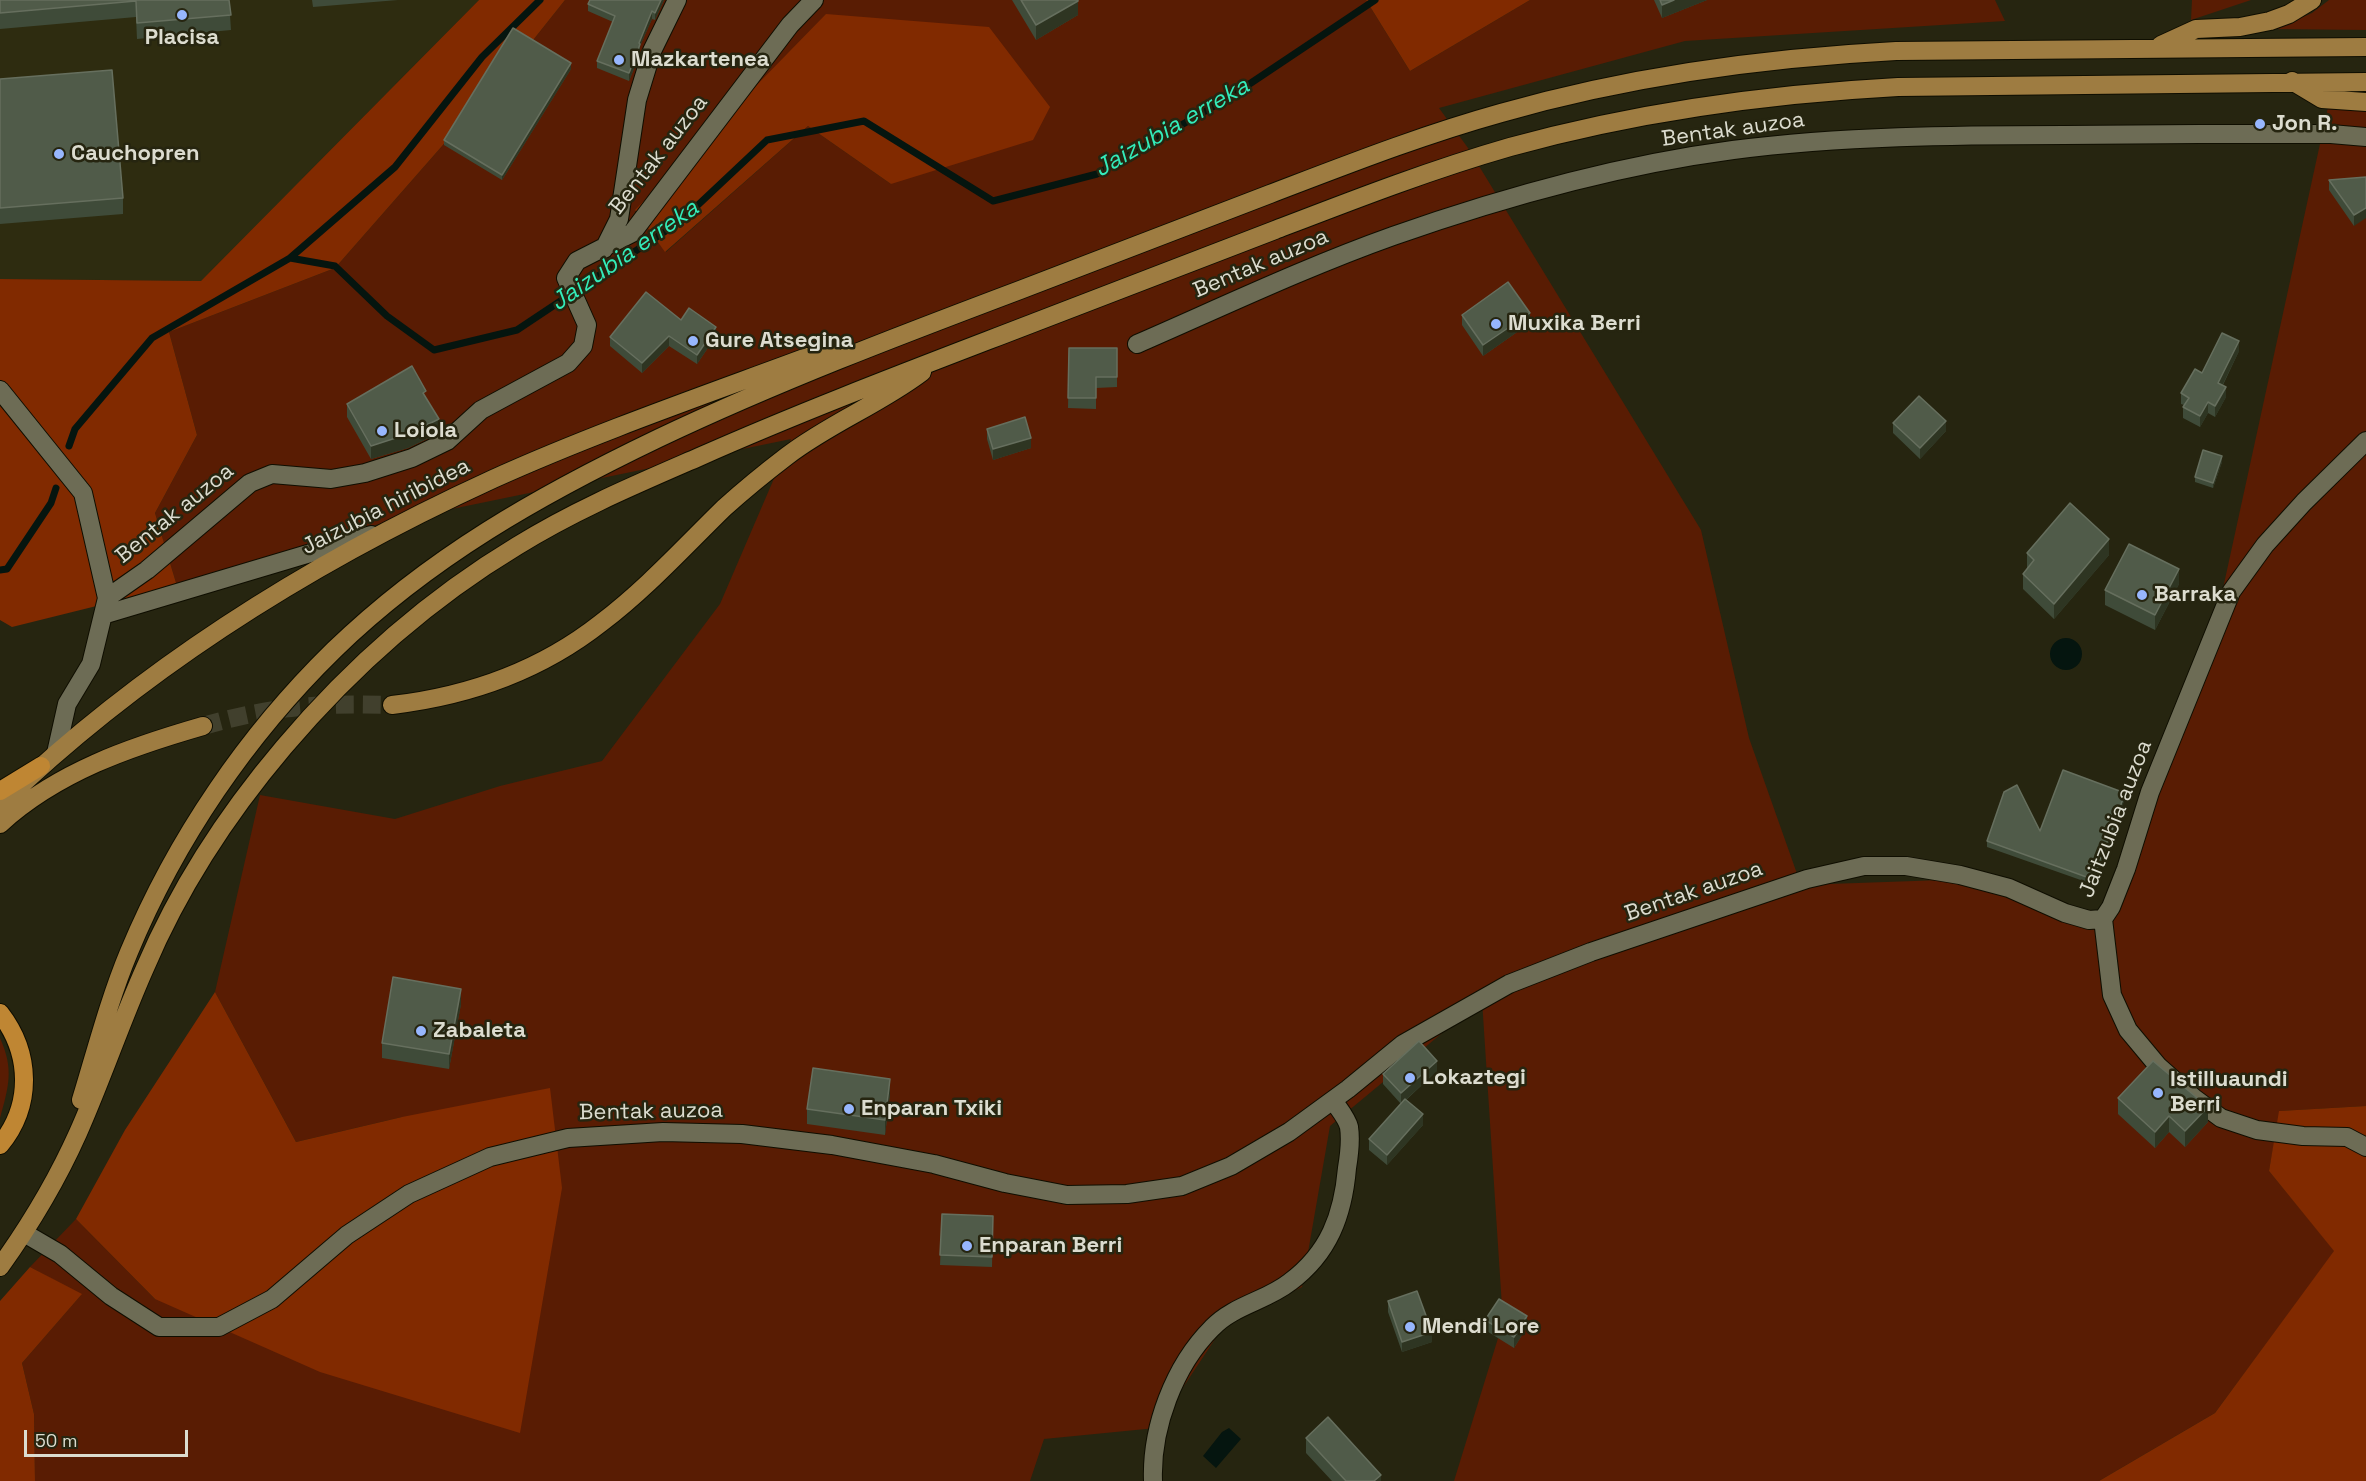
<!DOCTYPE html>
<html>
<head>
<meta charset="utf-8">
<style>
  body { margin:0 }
  #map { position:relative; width:2366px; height:1481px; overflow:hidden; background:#262510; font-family:"Space Grotesk",sans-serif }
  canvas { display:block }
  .scale { position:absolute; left:24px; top:1430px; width:164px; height:27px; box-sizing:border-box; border:3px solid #dcdccf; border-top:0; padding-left:8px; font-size:18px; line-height:21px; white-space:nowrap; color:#dcdccf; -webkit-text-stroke:4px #262510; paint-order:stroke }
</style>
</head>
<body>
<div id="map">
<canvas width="2366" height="1481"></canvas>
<div class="scale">50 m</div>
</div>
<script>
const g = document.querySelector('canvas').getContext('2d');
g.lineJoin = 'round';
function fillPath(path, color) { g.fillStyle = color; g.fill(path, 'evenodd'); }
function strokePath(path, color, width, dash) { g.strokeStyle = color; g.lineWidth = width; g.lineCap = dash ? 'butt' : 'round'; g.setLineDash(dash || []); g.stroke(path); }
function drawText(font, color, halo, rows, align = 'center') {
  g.font = font + ' "Space Grotesk",sans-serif'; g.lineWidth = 5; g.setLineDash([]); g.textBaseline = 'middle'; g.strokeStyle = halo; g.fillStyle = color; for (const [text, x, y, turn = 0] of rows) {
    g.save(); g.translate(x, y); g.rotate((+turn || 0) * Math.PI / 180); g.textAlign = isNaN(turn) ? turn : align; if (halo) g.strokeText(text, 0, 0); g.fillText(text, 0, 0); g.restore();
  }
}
const built = new Path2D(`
  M0,0H479L201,281L0,279Z`);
const green = new Path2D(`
  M565,0H1366L1410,71L1530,0H1995L2005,21L1685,41L1439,108L1468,148L1701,530L1749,738L1801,885L1971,879L2099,918L2210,648L2330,98L2366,110V1106L2280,1111L2269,1171L2335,1251L2215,1413L2099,1481H1454L1503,1322L1482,1000L1330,1126L1302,1287L1225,1324L1156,1428L1044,1439L1030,1481H35L34,1414L22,1363L81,1295L30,1267L76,1219L155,1299L402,1117L296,1142L215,992L260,795L395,819L500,786L602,761L720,604L791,439L379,524L177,586L155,513L197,435L169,332L335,268L514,64ZM989,27L891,184L808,126L666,252L635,211Z
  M2192,0H2251L2191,20Z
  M2329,0H2366V30L2275,29L2312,13Z
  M0,1038C14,1069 9,1086 0,1118Z`);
const forest = new Path2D(`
  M479,0H565L514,64L335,268L169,332L197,435L155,513L177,586L12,627L0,620V279L201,281Z
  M1366,0H1530L1410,71Z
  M826,14L989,27L1050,107L1033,140L891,184L808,126L665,252L635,210Z
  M215,992L296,1142L402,1117L550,1088L562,1188L520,1433L320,1372L155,1299L76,1219L125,1130Z
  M2366,1106V1481H2099L2215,1413L2334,1251L2269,1171L2279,1111Z
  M30,1267L82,1294L22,1363L34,1414L35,1481H0V1301Z`);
const water = new Path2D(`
  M2050 654a16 16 0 1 1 32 0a16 16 0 1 1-32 0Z
  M1229,1428L1241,1439L1216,1468L1203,1456L1222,1432Z`);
const stream = new Path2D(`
  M290,258L395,167L482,57L540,0
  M69,446L75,429L152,338L290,258L335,266L387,316L434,350L517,330L682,220L767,140L864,121L993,201L1097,174L1233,95L1375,0
  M0,570L7,569L51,503L56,488`);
const majorTunnel = new Path2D(`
  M203,726C272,706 321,703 392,705`);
const minor = new Path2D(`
  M604,249L619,219L637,100L652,51L677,0
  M1137,344C1222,307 1306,267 1393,236C1501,198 1619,165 1733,150C1843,136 1954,135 2065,135C2154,134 2242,134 2331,134L2366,137
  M0,390L83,493L107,598L91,664L67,704L56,753
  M2366,441L2304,502L2265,545L2231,592L2150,792L2126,869L2111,907L2103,919L2112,995L2128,1030L2158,1066L2194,1098L2221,1118L2257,1130L2303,1136L2347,1137L2366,1147
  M107,598L147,570L250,483L272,474L331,479L365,473L412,458L447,441L481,410L568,363L583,346L587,325L566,278L577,261L632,233L790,25L814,0
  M103,615L371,535
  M24,1233L60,1254L111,1296L159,1327H219L272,1299L347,1235L409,1194L490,1157L568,1138L663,1132L742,1134L832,1145L934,1164L1005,1183L1067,1195L1127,1194L1182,1186L1231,1166L1289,1132L1348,1089L1403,1044L1509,984L1591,952L1807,879L1864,866H1906L1960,875L2009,888L2065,913L2089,920L2103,919
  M1153,1481C1151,1428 1174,1366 1212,1328C1234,1305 1266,1301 1290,1282C1329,1253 1343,1215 1347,1168C1349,1156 1351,1140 1349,1127C1347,1118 1338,1108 1333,1100`);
const major = new Path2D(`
  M2161,45L2196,29L2240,27L2270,21L2289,14L2312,0
  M2292,81L2322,99L2366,102
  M392,705C469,696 540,671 601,623C646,589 684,547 724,508C744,490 766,472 787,456C830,423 880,404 922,372
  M0,805C142,668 314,561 493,479C595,433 702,396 807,357L834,356
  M0,824C57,772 130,747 203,726
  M81,1100C96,1051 109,1000 129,952C176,839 247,735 334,650C430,557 540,495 659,438C777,382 898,336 1020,290C1103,258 1186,226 1270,194C1346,165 1422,135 1501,113C1630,76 1762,58 1896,51L2366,47
  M0,1267C30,1225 57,1180 78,1133C102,1079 121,1022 145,968C179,888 228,813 284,747C351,668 429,599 517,546C575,510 637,484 699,457C812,407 927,364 1041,320C1119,290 1197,260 1275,230C1353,200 1430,170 1510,147C1637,112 1766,94 1898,87L2366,82`);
const highway = new Path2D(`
  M0,791L41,766
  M0,1013C31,1053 33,1105 0,1145`);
const wall = new Path2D(`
  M0,0H229L231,30L137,39L136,17L0,29Z
  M312,0H398L313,7Z
  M664,0L655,20L652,19L640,46V51L637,61L629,81L597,68V61L613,22L588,11V4Z
  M1012,0H1078V15L1036,40Z
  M1654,0H1707L1662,18Z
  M571,69L502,180L444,145V140Z
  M0,79L123,198V214L0,224Z
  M2366,177L2354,226L2329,190V180Z
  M1462,315L1530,323L1483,356L1462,325Z
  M681,320L716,336L697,364L669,346L642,373L610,346V337Z
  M1069,348H1117V387L1096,388V409L1068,408Z
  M2239,351L2223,385L2226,397L2215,417L2208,413L2200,427L2183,418V407L2184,405L2181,404V393L2202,373Z
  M426,398L439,433L408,448L371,459L347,417V404Z
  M1893,423L1946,431L1920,459L1893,433Z
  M987,429L1031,448L993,460L987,439Z
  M2222,462L2213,488L2195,482V477Z
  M2027,553L2109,555L2054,619L2023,589V574L2027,569Z
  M2179,584L2155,630L2105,605V590Z
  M2125,798L2112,835L2092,884L1987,847V841L2040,831Z
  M461,1004L449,1069L382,1058V1043Z
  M1437,1071L1406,1100L1423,1125L1387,1165L1369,1150V1139L1401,1104L1383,1084V1074Z
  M890,1094L885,1135L807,1124V1109Z
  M2118,1098L2208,1122L2185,1147L2169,1132L2155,1148L2118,1114Z
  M942,1214L993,1216L992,1267L940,1265Z
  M1388,1301L1432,1342L1402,1352L1388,1312Z
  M1485,1320L1527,1327L1514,1348L1485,1330Z
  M1306,1438L1381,1481H1332L1306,1453Z`);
const shadedWall = new Path2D(`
  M661,0H664L655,20V13Z
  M1674,0H1707L1662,18V5Z
  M1078,1V15L1036,40V25Z
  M652,11V19L640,46V51L637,61L629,81V73L639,43Z
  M571,63V69L502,180V175Z
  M2366,208V218L2354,226V215Z
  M1530,313V323L1483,356V345Z
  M716,327V336L697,364V355Z
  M669,336V346L642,373V363Z
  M2239,341V351L2218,394V383Z
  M2226,387V397L2215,417V406Z
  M2208,402V413L2200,427V416Z
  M439,419V433L408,448L371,459V446Z
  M1946,421V431L1920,459V448Z
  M1031,438V448L993,460V449Z
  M2222,456V462L2213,488V483Z
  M2109,539V555L2054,619V604Z
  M2179,569V584L2155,630V615Z
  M2125,793V798L2112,835L2092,884V879Z
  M461,989V1004L449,1069V1054Z
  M1437,1061V1071L1401,1104V1093Z
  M890,1079V1094L885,1135V1120Z
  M2208,1107V1122L2185,1147V1131Z
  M1423,1114V1125L1387,1165V1155Z
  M2169,1116V1132L2155,1148V1132Z
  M1527,1316V1327L1514,1348V1337Z
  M1432,1332V1342L1402,1352V1342Z
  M1381,1475V1481H1374Z`);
const building = new Path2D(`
  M0,0H229L231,15L137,23L136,1L0,13Z
  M590,0H661L655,13L652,11L639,43L640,44L637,53L629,73L597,61L615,16L588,4Z
  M1021,0H1078V1L1036,25Z
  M1660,0H1674L1662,5Z
  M513,28L571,63L502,175L444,140Z
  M112,70L123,198L0,208V79Z
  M2366,177V208L2354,215L2329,180Z
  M1508,282L1530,313L1483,345L1462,315Z
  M646,292L681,320L689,308L716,327L697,355L669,336L642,363L610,337Z
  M2222,333L2239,341L2218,383L2226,387L2215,406L2208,402L2200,416L2183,407L2189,398L2181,393L2195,369L2202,373Z
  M1069,348H1117V377H1096V398H1068Z
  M412,366L426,391L423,393L439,419L408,434L371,446L347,404Z
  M1919,396L1946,421L1920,448L1893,423Z
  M1025,417L1031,438L993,449L987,429Z
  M2203,450L2222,456L2213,483L2195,477Z
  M2070,503L2109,539L2054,604L2023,574L2034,560L2027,553Z
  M2129,544L2179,569L2155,615L2105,590Z
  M2063,770L2125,793L2112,830L2092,879L1987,841L2004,792L2017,785L2040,831Z
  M393,977L461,989L449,1054L382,1043Z
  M1419,1041L1437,1061L1401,1093L1383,1074Z
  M2153,1061L2208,1107L2185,1131L2169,1116L2155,1132L2118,1098Z
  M813,1068L890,1079L885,1120L807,1109Z
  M1405,1099L1423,1114L1387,1155L1369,1139Z
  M942,1214L993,1216L992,1257L940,1255Z
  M1417,1291L1432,1332L1402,1342L1388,1301Z
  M1499,1299L1527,1316L1514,1337L1485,1320Z
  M1328,1417L1381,1475L1374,1481H1346L1306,1438Z`);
const markers = [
  [182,15,6,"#97b6fd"],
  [619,60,6,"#97b6fd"],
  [2260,124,6,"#97b6fd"],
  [59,154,6,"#97b6fd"],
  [1496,324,6,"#97b6fd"],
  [693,341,6,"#97b6fd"],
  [382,431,6,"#97b6fd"],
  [2142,595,6,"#97b6fd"],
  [421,1031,6,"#97b6fd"],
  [1410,1078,6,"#97b6fd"],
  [2158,1093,6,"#97b6fd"],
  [849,1109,6,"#97b6fd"],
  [967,1246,6,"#97b6fd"],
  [1410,1327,6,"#97b6fd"]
];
const poiNames = [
  ["Placisa",182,38,"center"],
  ["Mazkartenea",631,60],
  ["Jon R.",2272,124],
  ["Cauchopren",71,154],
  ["Muxika Berri",1508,324],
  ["Gure Atsegina",705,341],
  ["Loiola",394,431],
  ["Barraka",2154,595],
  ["Zabaleta",433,1031],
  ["Lokaztegi",1422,1078],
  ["Istilluaundi",2170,1080],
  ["Berri",2170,1105],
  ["Enparan Txiki",861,1109],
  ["Enparan Berri",979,1246],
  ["Mendi Lore",1422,1327]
];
const streetNames = [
  ["Bentak auzoa",1733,130,-8],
  ["Bentak auzoa",659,155,-52],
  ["Bentak auzoa",1261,264,-23],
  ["Jaizubia hiribidea",386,507,-27],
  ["Bentak auzoa",175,514,-39],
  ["Jaitzubia auzoa",2116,819,-69],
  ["Bentak auzoa",1694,892,-19],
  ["Bentak auzoa",651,1112,-1]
];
const waterNames = [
  ["Jaizubia erreka",1172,128,-30],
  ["Jaizubia erreka",625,256,-35]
];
fillPath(built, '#2e2c10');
fillPath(green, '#591c03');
fillPath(forest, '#812a00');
fillPath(water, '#05150f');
strokePath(stream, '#05150f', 7);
strokePath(majorTunnel, '#41402d', 18, [18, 9]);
strokePath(minor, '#0f0e00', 20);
strokePath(major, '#0f0e00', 20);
strokePath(highway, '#0f0e00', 20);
strokePath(minor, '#6d6c55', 18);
strokePath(major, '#9e7c41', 18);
strokePath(highway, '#bf8633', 18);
fillPath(wall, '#3f4b39');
fillPath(shadedWall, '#2e3522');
fillPath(building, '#505b49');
strokePath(building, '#666f5e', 1.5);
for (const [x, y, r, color] of markers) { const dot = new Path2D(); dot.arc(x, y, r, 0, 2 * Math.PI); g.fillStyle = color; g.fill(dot); strokePath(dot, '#262510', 2); }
drawText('bold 22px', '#dcdccf', '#262510', poiNames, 'left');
drawText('22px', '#dcdccf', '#262510', streetNames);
drawText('italic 24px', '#33ecba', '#262510', waterNames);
</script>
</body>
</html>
